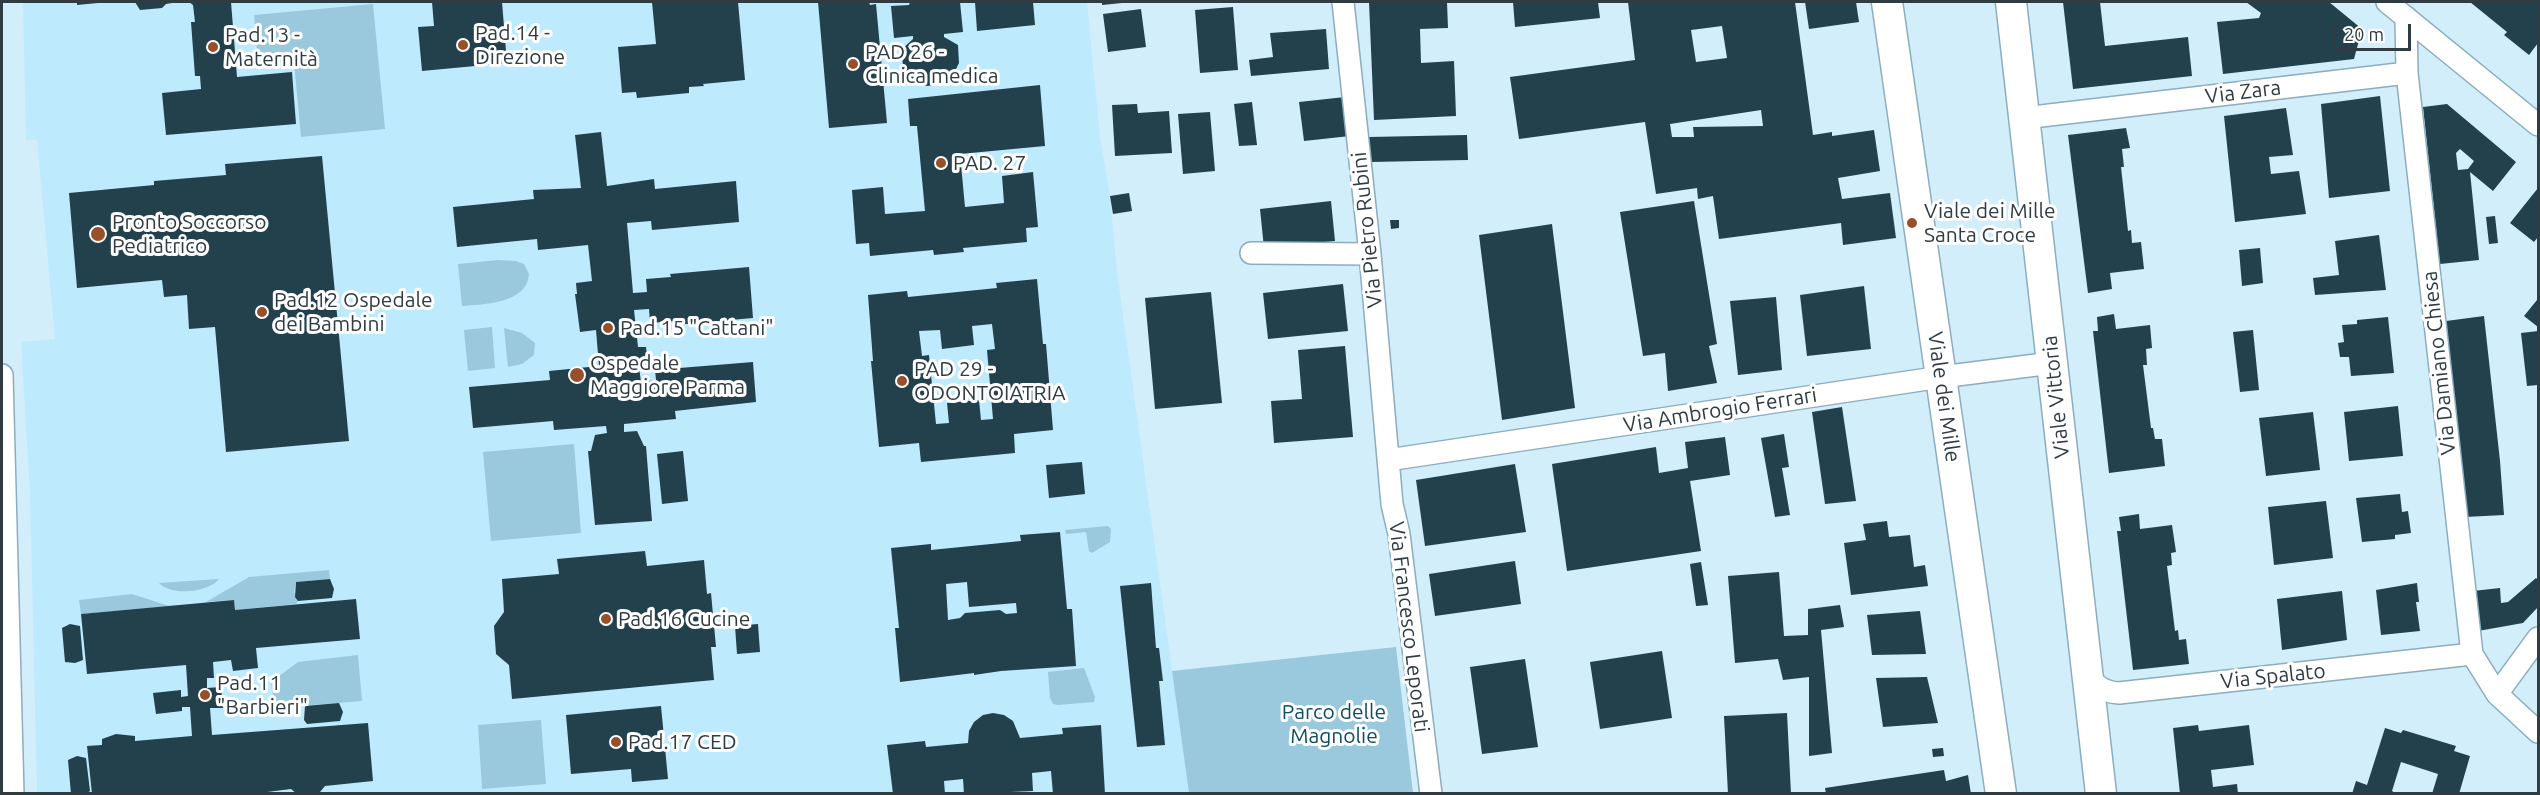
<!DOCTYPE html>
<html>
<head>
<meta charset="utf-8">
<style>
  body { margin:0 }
  #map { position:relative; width:2540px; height:795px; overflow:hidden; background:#d3eefb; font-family:Ubuntu,sans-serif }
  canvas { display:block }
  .frame { position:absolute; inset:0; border:3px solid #2f3d43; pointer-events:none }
  .scale { position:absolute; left:2333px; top:24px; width:78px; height:27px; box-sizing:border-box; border:3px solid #2f3d43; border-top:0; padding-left:8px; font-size:18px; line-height:21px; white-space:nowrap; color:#2f3d43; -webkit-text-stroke:4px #fff; paint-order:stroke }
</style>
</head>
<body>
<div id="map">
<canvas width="2540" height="795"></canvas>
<div class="frame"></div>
<div class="scale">20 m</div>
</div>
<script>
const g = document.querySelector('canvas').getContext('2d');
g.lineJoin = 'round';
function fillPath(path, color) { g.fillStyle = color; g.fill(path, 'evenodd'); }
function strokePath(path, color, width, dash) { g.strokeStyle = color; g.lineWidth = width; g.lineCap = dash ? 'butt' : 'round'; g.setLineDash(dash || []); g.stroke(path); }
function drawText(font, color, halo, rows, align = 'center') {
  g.font = font + ' Ubuntu,sans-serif'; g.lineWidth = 6; g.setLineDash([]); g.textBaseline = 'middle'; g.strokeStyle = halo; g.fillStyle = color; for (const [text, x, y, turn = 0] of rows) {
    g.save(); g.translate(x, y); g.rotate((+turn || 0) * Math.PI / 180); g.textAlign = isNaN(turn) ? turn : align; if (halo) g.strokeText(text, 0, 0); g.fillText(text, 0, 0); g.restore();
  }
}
const built = new Path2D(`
  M23,2H1087L1100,137L1110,196L1117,272L1189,793H37L30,494L21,342L55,339L37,140H26Z`);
const green = new Path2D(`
  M373,4L385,129L301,137L294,62L258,65L254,15Z
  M498,260L516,261L524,264L529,274C527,304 484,304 462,306L458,264Z
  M492,327L495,368L468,371L464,330Z
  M504,328L522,333L535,343L534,355L522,364L508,367Z
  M574,444L581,533L491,541L483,452Z
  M1108,526L1111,529L1110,542L1092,553L1089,551L1086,532L1066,534L1065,530Z
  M329,570L330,579L296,582L294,592L298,601L296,604L235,610L234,600L206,602L249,577Z
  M219,579C208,593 171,596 159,583Z
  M132,594L169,606L81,614L79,600Z
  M1396,647L1413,793H1189L1172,671Z
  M358,655L362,701L275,708L271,682L298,662Z
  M1084,668L1095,697L1094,702L1058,705L1053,704L1050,698L1048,672Z
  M541,720L546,784L482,789L478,725Z`);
const building = new Path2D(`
  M77,2H98V3L77,5Z
  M135,2H172V3L166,4L162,8L140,10Z
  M189,2H231L237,77L292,72L296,124L166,135L162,93L201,89L200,76H195L191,22H195L193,5Z
  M432,2H502L507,63L422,71L418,27L434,26Z
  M652,2H738L745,80L703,84L704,86L689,87V93L637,98L636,92L622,93L618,47L656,44Z
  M818,2H869L870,5L876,4L887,123L829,128Z
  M910,2H960L963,32L944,34V37L958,45L959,63L953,75L941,84L927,86L917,83L910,77L903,65L901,50L913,39V36L894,38L891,6L909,5Z
  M975,2H1033L1035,25L977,31Z
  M1102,2H1122V3L1102,5Z
  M1369,2H1447L1448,28L1420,29L1421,63L1454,61L1456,116L1374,120Z
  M1513,2H1598L1600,18L1515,27Z
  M1628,2H1795L1813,135L1832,132V136L1874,130L1880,171L1838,178L1842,199L1890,193L1896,238L1843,245L1841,223L1719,239L1713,196L1698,199L1697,188L1656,194L1645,122L1519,139L1510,77L1635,60ZM1722,26L1727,58L1696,62L1691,30ZM1761,110L1763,126L1693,127L1694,137H1672L1670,124Z
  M1805,2H1856L1859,22L1809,29Z
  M2063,2H2100L2105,46L2188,37L2192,76L2073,89Z
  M2246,2H2329L2362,29L2354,59L2223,74L2217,22L2259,18L2261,13Z
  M2470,2H2538V43L2529,55L2504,35L2507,32Z
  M1233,7L1238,70L1200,73L1195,10Z
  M1141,9L1146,47L1108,52L1103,14Z
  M1326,29L1329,69L1251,76L1249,60L1273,57L1270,33Z
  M1040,85L1045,146L960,154L965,207L1004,203L1002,176L1033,172L1038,227L1026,228L1027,242L963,248L964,252L934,255L933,250L870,256L869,243L856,244L852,190L883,187L885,214L925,211L917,126H910L908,99Z
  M2380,96L2390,191L2329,198L2321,104Z
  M1345,97L1350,136L1304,141L1299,102Z
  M1252,102L1257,145L1239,146L1234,104Z
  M1137,104L1138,113L1169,111L1172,153L1115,156L1112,105Z
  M2447,104L2516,162L2493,191L2470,172L2479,260L2440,264L2423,107ZM2460,149L2474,161L2468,169L2458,170L2456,153Z
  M2286,108L2293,155L2269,157L2271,174L2299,171L2306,214L2235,222L2224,116Z
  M1210,112L1215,171L1183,174L1178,114Z
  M2126,128L2130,148L2122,149L2124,167H2121L2128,231L2131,230L2132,243L2141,242L2144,269L2110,273L2112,289L2088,293L2068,135Z
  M601,132L607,186L654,179L655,189L736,181L739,222L652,230L651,221L627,223L633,293L647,292L646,279L671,277L670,274L749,267L753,318L675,325V321L650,323L649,309L634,310L638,347H646L648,366L639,367L641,382L656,380L655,370L753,362L756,402L675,411L676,419L624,424V432L637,431L644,446H646L652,521L595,525L588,451H591L595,435L607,433L606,426L554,430L553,421L473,428L469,387L550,380L549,371L599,366L596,330L580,332L575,294H577L576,283L592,281L588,245L538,250L537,239L457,247L453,207L534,199L533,190L581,188L575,135Z
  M1467,135L1468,160L1371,162L1369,137Z
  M322,156L349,441L226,452L215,327L189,329L187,295L164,297L162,280L77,288L69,193L154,185V181L226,175L225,164Z
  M2538,188V237L2534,242L2510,223Z
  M1129,193L1132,211L1113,214L1110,196Z
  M1331,201L1335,241L1264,248L1260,209Z
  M1694,201L1717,344L1709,346L1717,383L1668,391L1665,353L1643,356L1620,212Z
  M2495,216L2498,243L2489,244L2486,217Z
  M1390,220H1399V228L1391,229Z
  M1552,224L1575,408L1502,420L1479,235Z
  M2379,235L2386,290L2315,295L2313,278L2339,275L2335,241Z
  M2260,248L2263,283L2242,286L2239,250Z
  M1037,279L1043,344H1046L1053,430L1014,434L1015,453L921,462L919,443L879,447L871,361H873L868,295L907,291L908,297L997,288L996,283ZM992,324L995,349L987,350L993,419L981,420L979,400L947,403L949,423L936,424L929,355L922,356L919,331L940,330L942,349L974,345L972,326Z
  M1343,284L1348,331L1268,339L1263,293Z
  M1864,286L1871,349L1807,356L1800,295Z
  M1211,292L1222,403L1155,409L1145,298Z
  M1776,297L1782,370L1738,375L1730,301Z
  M2537,300L2538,301V327L2524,316Z
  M2114,314L2116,329L2150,325L2152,348L2146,349L2147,365H2143L2151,428H2153L2155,439H2162L2165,466L2109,473L2093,331H2098L2097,317Z
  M2484,316L2500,461L2504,515L2465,517L2446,321Z
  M2388,317L2394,373L2351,376L2349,357H2340L2338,343L2344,342L2342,325L2357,324V320Z
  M2253,330L2259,390L2240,392L2233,332Z
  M2538,331V385L2527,386L2521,333Z
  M1345,346L1353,437L1274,443L1271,401L1302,399L1298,350Z
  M2398,406L2403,456L2349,461L2344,412Z
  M1842,407L1856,501L1825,504L1812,412Z
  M2313,412L2320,470L2266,476L2259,418Z
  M1784,434L1789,467L1782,468L1790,515L1775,517L1761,438Z
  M1725,437L1730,475L1690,481L1701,551L1567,571L1552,464L1656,447L1659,473L1688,468L1685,442Z
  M683,451L688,501L662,504L657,454Z
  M1082,462L1085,494L1049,498L1046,465Z
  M1515,464L1526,532L1425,546L1416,480Z
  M2400,494L2402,512L2408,511L2411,533L2395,535V539L2362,542L2356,498Z
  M2326,501L2333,558L2274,565L2268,507Z
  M2139,514L2140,529L2172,525L2176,552L2171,553L2172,565L2167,566L2175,631L2178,630L2179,640L2186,639L2189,664L2133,670L2117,531H2121L2119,517Z
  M1887,521L1889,537L1910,535L1914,567L1925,565L1928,586L1851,595L1844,543L1866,540L1863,524Z
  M1060,532L1067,609H1072L1076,666L1001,671L974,675V673L900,682L895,628H899L891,548L931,544V550L1021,541L1020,535ZM967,582L969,607L1016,603L1017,613L1006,614L1000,610L965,613L960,618L948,620L946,584Z
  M645,551L647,566L704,560L707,594L711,593L716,647H711L714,680L512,699L509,665L496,654L494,626L504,612L502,579L559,574L557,559Z
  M1515,561L1521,604L1435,616L1429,574Z
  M1701,562L1708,605L1696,606L1690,564Z
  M1779,572L1784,636L1808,635V609L1840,605L1844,627L1821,630L1832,753L1809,756V677L1783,680L1778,659L1735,663L1728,576Z
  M2536,578L2538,580V607L2523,623L2478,631L2473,591L2500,588L2501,603L2508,602Z
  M330,579L334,589L332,598L298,601L295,597L296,582Z
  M1151,583L1156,648H1159L1163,681H1159L1165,745L1137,747L1120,586Z
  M2417,583L2419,602H2416L2420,631L2381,635L2376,590Z
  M2342,591L2347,640L2282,650L2277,599Z
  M356,599L360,639L256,648L258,668L233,671L231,660L213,662L214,678H207V688L221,687L223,708H210L212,735L368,723L373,781L325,786L320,792L302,794H297L291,789L251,794H92L87,746L102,745V739L116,734L135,736V741L192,736L190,707H182V711L156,714L153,693L181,690V697L188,696L186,665L87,674L81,614L234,600L235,610Z
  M1920,611L1926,654L1872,655L1867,615Z
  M70,624L80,626L83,660L75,663L65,662L62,628Z
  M758,624L760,652L737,654L735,626Z
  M1662,651L1672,718L1600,729L1590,662Z
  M1525,659L1538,747L1482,754L1470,667Z
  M1927,677L1938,723L1883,727L1876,678Z
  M339,703L343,712L340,721L307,724L304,720L305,706Z
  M661,706L668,779L632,782L631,769L571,774L566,715Z
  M993,713L1004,715L1013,721L1020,738L1063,734L1062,728L1101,725L1105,794H1053L1051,771L1032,773L1033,791L964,794L963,779L944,781L945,794H893L887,745L925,741L926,747L968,743L969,731L974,722L983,715Z
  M1787,713L1791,794H1728L1724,716Z
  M2198,725L2199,731L2249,725L2254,765L2211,770L2213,787L2237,784L2238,794H2180L2173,728Z
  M2385,728L2401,733L2403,730L2456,746L2454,751L2470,756L2459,794H2432L2438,774L2401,762L2392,791L2397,794H2352L2356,781L2367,785Z
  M1943,748L1944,756L1933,757L1932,749Z
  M77,756L86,758L90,791L86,794H71L68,760Z
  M1944,770L1946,781L1968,775L1971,794H1826L1825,788Z`);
const minor = new Path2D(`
  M1343,2L1370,254L1392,504L1399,534L1431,794
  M2387,2L2538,125
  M2407,73L2472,654L2497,694L2538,732
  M2024,118L2407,73L2406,17
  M1251,253L1370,254
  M2,375L13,794
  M1388,460L1941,377L2052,363
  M2087,669C2092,685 2103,692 2119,693L2472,654
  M2497,694L2538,638`);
const secondary = new Path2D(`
  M1887,2L2001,794
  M2011,2L2101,794`);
const markers = [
  [463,45,6,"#97502a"],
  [213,47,6,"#97502a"],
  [853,64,6,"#97502a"],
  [941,163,6,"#97502a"],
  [1912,223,6,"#97502a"],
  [98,234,8,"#97502a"],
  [262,312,6,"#97502a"],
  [608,328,6,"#97502a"],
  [577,375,8,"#97502a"],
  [902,381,6,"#97502a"],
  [606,619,6,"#97502a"],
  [205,695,6,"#97502a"],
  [616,742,6,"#97502a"]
];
const poiNames = [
  ["Pad.14 -",475,33],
  ["Direzione",475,57],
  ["Pad.13 -",225,35],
  ["Maternità",225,59],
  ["PAD 26 -",865,52],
  ["Clinica medica",865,76],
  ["PAD. 27",953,163],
  ["Viale dei Mille",1924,211],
  ["Santa Croce",1924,235],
  ["Pronto Soccorso",112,222],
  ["Pediatrico",112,246],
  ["Pad.12 Ospedale",274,300],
  ["dei Bambini",274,324],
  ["Pad.15 \"Cattani\"",620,328],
  ["Ospedale",590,363],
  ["Maggiore Parma",590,387],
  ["PAD 29 -",914,369],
  ["ODONTOIATRIA",914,393],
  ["Pad.16 Cucine",618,619],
  ["Pad.11",217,683],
  ["\"Barbieri\"",217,707],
  ["Pad.17 CED",628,742]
];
const streetNames = [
  ["Via Zara",2243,92,-7],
  ["Via Pietro Rubini",1367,230,-96],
  ["Via Damiano Chiesa",2439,363,-96],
  ["Viale dei Mille",1944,397,82],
  ["Viale Vittoria",2056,397,-96],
  ["Via Ambrogio Ferrari",1720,410,-9],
  ["Via Francesco Leporati",1409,627,83],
  ["Via Spalato",2273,676,-6]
];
const parkNames = [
  ["Parco delle",1334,712],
  ["Magnolie",1334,736]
];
fillPath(built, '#beeafe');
fillPath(green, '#9ac8dc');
fillPath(building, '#22414d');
strokePath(minor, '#8cadbc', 24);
strokePath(secondary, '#8cadbc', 33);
strokePath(minor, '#fff', 21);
strokePath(secondary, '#fff', 30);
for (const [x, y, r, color] of markers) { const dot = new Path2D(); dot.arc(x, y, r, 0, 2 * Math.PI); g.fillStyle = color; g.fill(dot); strokePath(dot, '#fff', 2); }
drawText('21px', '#2f3d43', '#fff', poiNames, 'left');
drawText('21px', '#2f3d43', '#fff', streetNames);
drawText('21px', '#0e4e64', '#fff', parkNames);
</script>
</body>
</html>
